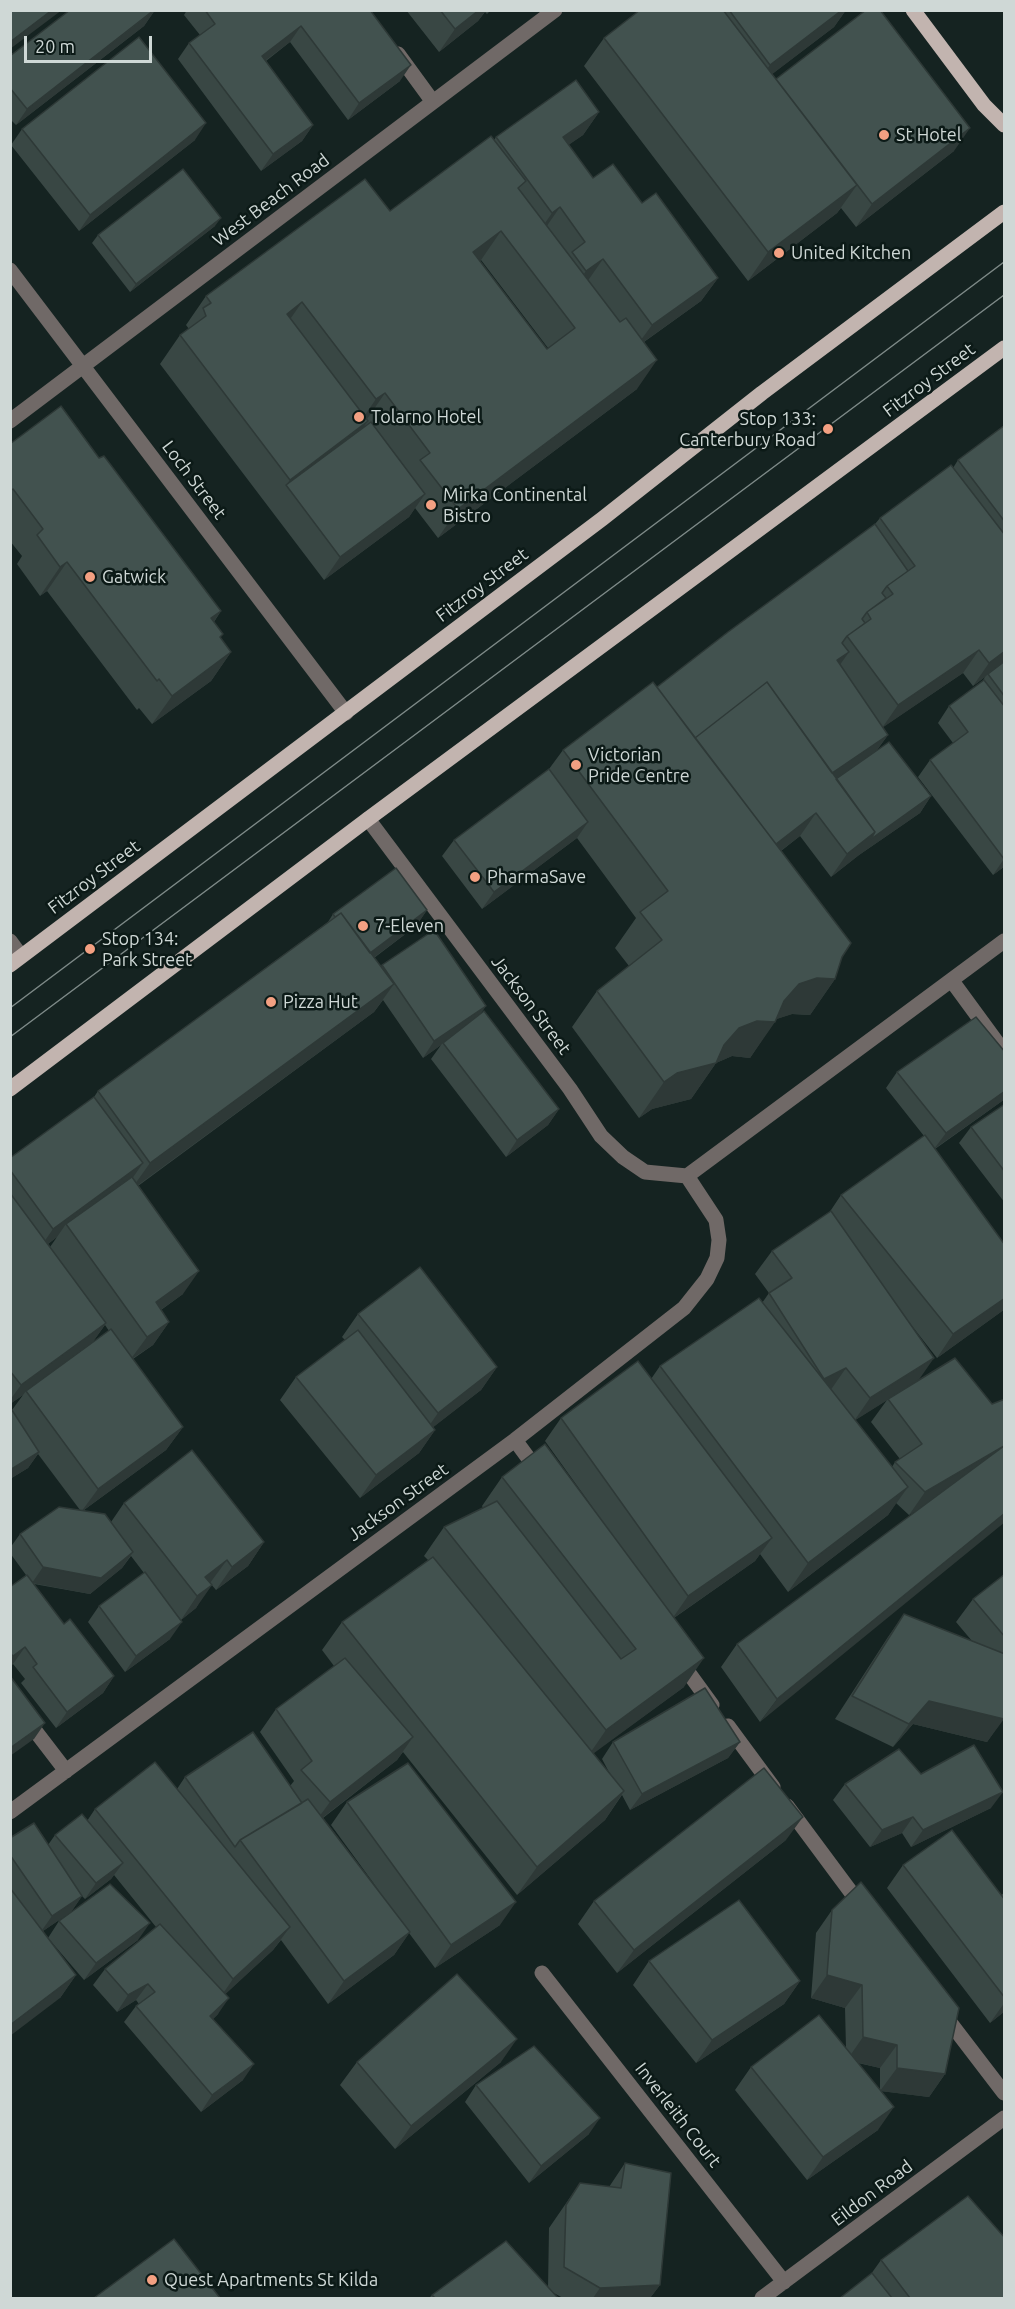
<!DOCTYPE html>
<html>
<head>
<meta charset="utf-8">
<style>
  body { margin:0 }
  #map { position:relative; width:1015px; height:2309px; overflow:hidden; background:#152321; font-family:Ubuntu,sans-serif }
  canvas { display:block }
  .frame { position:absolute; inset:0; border:12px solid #cfd8d6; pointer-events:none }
  .scale { position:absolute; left:24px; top:36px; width:128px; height:27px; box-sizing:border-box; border:3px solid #cfd8d6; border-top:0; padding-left:8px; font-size:18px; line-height:21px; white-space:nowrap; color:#cfd8d6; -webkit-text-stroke:4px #0c1a17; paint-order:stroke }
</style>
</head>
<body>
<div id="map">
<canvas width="1015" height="2309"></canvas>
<div class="frame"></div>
<div class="scale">20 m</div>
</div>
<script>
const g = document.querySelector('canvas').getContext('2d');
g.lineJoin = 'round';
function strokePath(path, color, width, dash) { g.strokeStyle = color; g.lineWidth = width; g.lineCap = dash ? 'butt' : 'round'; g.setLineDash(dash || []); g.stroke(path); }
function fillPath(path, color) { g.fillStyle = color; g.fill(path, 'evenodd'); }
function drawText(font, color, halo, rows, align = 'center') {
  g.font = font + ' Ubuntu,sans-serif'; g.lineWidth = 5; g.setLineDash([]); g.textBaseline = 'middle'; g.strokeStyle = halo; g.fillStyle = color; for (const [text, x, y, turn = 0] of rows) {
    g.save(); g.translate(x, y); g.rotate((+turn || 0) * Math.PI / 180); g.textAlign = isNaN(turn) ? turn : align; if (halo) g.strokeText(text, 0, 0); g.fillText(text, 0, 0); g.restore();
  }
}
const minor = new Path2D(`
  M398,54L433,102
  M10,270L346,713
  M10,421L555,10
  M368,819L570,1089L601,1136L623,1157L645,1172L687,1176L1004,941
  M10,941L21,956
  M952,981L1004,1052
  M515,1440L540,1474
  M680,1661L712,1705
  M10,1698L66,1771
  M728,1726L773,1787
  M787,1806L862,1907
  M10,1812L515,1440L684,1308L707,1279L717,1258L719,1240L716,1220L687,1176
  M542,1973L784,2282
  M942,2012L1004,2093
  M762,2298L1004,2118`);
const major = new Path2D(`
  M913,10L984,105L1004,125
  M10,965L602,519L762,393L1004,212
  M10,1089L368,819L1004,348`);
const tram = new Path2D(`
  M10,1008L1004,262
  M10,1037L1004,295`);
const wall = new Path2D(`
  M155,10L144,26L16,125L10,119V56Z
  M187,10H370L400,81L348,120L290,42L266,61L313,125L302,141L261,171L178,59L189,43L200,35L184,15Z
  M406,10H491L487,14L485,12L478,21L439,52Z
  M640,10H846L834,27L772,74L776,79L954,151L856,227L841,208L837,213L748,281L584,66L604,38Z
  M599,112L583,135L568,145L593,178L642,203L718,278L701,301L644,342L637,389L438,538L415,508L409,517L324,580L160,364L180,335L189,329L186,325L206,296L390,211L494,140L496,137ZM481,260L548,348L547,349L480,261Z
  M22,129L195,140L79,231L11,145Z
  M215,226L130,292L92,243L98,235Z
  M1005,425V659L1001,663L1005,661V866L993,875L918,777L930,760L953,743L938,723L949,706L982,682L985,677L973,686L963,673L883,727L888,735L877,750L931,796L920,813L859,855L831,877L800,836L781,851L842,957L835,979L810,1015L792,1014L776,1019L750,1058L732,1056L716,1063L691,1099L652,1109L639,1118L572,1027L597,991L629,966L615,948L636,918L577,838L482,909L442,856L454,840L549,769L563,750L657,687L875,524L880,518L953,468L958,460Z
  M10,444L99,458L221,611L214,622L220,638L231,652L211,681L152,724L139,708L137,710L47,591L40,596L17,564L22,556L10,541Z
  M427,910L416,926L374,958L381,967L382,965L486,1006L480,1014L559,1109L548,1125L506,1157L431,1059L441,1045L423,1058L383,1000L374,1012L138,1186L183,1294L161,1310L169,1322L153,1345L133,1359L183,1427L166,1450L84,1510L111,1522L124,1503L264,1542L248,1566L216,1590L210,1583L196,1608L181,1620L162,1596L170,1639L125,1672L88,1622L99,1606L144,1573L131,1556L122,1568L90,1594L34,1584L64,1624L114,1676L103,1693L56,1728L21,1683L25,1679L13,1664L10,1666V1587L26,1575L10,1553V1548L20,1534L80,1510L38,1454L28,1468L10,1479V1407L12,1410L23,1395L10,1404V1158L94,1097L98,1091L328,922L333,914ZM57,1237L50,1247L48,1244ZM105,1325L109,1331L92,1343Z
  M897,1072L1005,1099L935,1149L1005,1245V1309L937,1358L908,1321L918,1380L992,1404L1005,1399L760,1722L721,1667L737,1644L919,1509L909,1515L896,1503L888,1515L788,1592L760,1554L755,1561L674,1618L684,1687L593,1753L610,1774L602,1759L613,1742H740L728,1758L630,1810L622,1795L605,1820L517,1895L403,1752L397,1760L323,1818L380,1892L331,1825L347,1802L500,1925L435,1968L409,1933L394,1955L328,2004L281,1940L273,1950L225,1994L218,2014L213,2019L243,2080L201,2112L124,2022L136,2006L139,2004L136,2000L117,2012L93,1985L105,1969L156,1927L114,1875L111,1879L85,1899L82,1896L71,1912L43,1931L48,1938L59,1921L138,1940L84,1980L48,1938L76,1975L60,1998L10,1888V1838L48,1845L55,1835L87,1821L95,1809L177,1789L185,1777L290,1786L294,1781L260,1732L276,1709L334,1666L322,1650L342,1622L428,1560L424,1556L444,1527L483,1508L482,1506L502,1477L593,1508L545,1441L561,1418L651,1379L660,1366L762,1303L769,1293L755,1274L772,1251L829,1213L841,1195L924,1136L886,1088ZM887,1400L871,1422L900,1459L895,1462L892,1467L855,1420Z
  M1005,1104V1203L959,1143L971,1127Z
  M358,1314L497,1367L481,1390L433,1427L435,1430L419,1453L360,1498L280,1400L296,1377L345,1340L342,1337Z
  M1005,1574V1716L987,1742L913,1724L893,1747L835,1719L888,1637L904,1614L972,1641L956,1622L973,1599Z
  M921,1774L991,1808L911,1847L902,1833L870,1847L833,1800L845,1784Z
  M786,1840L617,1973L578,1924L594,1901Z
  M903,1865L1001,1896L1005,1891V2011L990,2023L887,1888Z
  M832,1910L945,2074L929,2097L881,2091L878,2130L807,2180L735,2090L751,2067L846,2048L845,2008L811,1998L816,1933ZM858,2063L880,2068V2090Z
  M649,1961L800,1981L784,2004L696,2063L633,1985Z
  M357,2062H501L395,2149L340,2085Z
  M476,2085L589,2134L529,2183L465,2102Z
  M625,2163L660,2285L650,2298H563L552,2292L558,2298H429L432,2295L548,2288L549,2228L580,2183L609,2187Z
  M881,2260L1005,2298H840L871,2274Z`);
const shadedWall = new Path2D(`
  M52,10H62L10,49V42Z
  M155,10L144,26L16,125L27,109Z
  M479,10H486L478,21L439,52L455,29Z
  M842,10H846L834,27L754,88L770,65Z
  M301,26L290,42L250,72L262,56Z
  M411,65L400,81L348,120L359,103Z
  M599,112L583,135L547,160L563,137Z
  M206,123L195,140L79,231L90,215Z
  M313,125L302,141L261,171L273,154Z
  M970,128L954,151L856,227L872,204Z
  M857,185L837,213L748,281L768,252Z
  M560,207L544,230L536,236L552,213Z
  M221,218L215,226L130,292L136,284Z
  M501,231L481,260L453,281L473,252Z
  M603,259L587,282L570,294L586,271Z
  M718,278L701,301L635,348L652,325Z
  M302,302L282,331L287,314Z
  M657,360L637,389L438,538L458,509Z
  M385,393L365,422L356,428L376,399Z
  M368,421L348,449L286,485L290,480Z
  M425,494L409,517L324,580L340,557Z
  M67,562L47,591L40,596L60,567Z
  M221,611L201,640L211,618Z
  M1005,645V659L1000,666L988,674L985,677L973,686L989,663Z
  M979,650L963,673L882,728L898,705Z
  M231,652L211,681L152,724L172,696Z
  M849,652L837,669V660Z
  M888,735L876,751L818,791L830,774Z
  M931,796L920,813L859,855L831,877L847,854L875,832Z
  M816,813L800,836L749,875L765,852Z
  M588,822L577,838L482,909L494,892Z
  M1004,859L1005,866L993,875Z
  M427,910L416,926L353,973L365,957Z
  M817,978L835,979L810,1015L792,1014L774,1020L775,1022L750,1058L732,1056L716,1063L691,1099L652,1109L639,1118L664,1082L677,1073L724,1045L739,1028L784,1001L799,984Z
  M394,984L374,1012L130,1191L150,1163Z
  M486,1006L474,1022L443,1043L441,1045L423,1058L434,1041Z
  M1005,1091V1099L934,1149L946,1133Z
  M559,1109L548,1125L506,1157L517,1140Z
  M143,1163L127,1186L66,1224L57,1237L37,1252L53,1229Z
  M199,1271L183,1294L139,1325L156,1302Z
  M1005,1298V1309L937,1358L953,1334Z
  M169,1322L153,1345L130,1360L147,1337Z
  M106,1323L90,1346L26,1391L23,1395L10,1404V1400L21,1385Z
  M934,1358L918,1381L854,1421L870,1398Z
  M497,1367L481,1390L422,1436L438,1413Z
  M846,1368L830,1391L808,1402L824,1379Z
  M183,1427L166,1450L81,1512L98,1489Z
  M435,1430L419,1453L360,1498L376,1475Z
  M1004,1446L988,1469L909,1515L925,1492Z
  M39,1452L28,1468L10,1479V1470Z
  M908,1487L888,1515L788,1592L808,1563Z
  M1005,1513V1522L760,1722L777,1699Z
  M772,1538L755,1561L672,1619L688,1596Z
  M264,1542L248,1566L216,1590L232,1567Z
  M133,1552L122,1568L90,1594L32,1583L43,1567Z
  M227,1560L210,1583L205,1577Z
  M212,1585L196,1608L181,1620L197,1596Z
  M182,1622L170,1639L125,1672L136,1656Z
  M25,1647L13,1664L10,1666V1659L13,1656Z
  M704,1658L684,1687L586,1759L606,1730Z
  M114,1676L103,1693L56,1728L67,1712Z
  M929,1701L1004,1719L987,1742L913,1724L893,1747L909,1724Z
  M45,1723L34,1739L10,1756V1748Z
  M413,1737L397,1760L313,1825L330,1802Z
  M740,1742L728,1758L630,1810L642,1794Z
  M624,1791L605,1820L517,1895L537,1867Z
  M1003,1792L991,1808L911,1847L923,1830Z
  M803,1817L786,1840L617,1973L634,1950Z
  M913,1817L902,1833L870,1847L882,1830Z
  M123,1863L111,1879L85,1899L96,1883Z
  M82,1896L71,1912L40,1933L52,1916Z
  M516,1902L500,1925L435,1968L451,1945Z
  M150,1923L138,1940L84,1980L96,1963Z
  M290,1927L273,1950L217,2002L233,1979Z
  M410,1932L394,1955L328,2004L344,1981Z
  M76,1975L60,1998L10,2036V2025Z
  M827,1975L862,1985L845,2008L811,1998Z
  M800,1981L784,2004L696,2063L712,2040Z
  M148,1984L136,2000L117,2012L128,1995Z
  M229,1998L218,2014L199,2032L210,2016Z
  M1005,2002V2011L990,2023Z
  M863,2037L897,2045L880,2068L847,2060Z
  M517,2039L501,2062L395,2149L411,2126Z
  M254,2064L243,2080L201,2112L212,2095Z
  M897,2068L945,2074L929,2097L880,2091Z
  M894,2107L878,2130L807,2180L823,2157Z
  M600,2118L589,2134L529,2183L541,2166Z
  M660,2285L650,2298H593L600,2288Z`);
const building = new Path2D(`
  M10,10H52L10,42Z
  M70,10H154L27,109L10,88V56Z
  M205,10H370L411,65L359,103L301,26L262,56L313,125L273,154L189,43L215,24Z
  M440,10H479L455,29Z
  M640,10H723L857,185L768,252L604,38Z
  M729,10H842L770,65Z
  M866,10H880L970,128L872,204L776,79Z
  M139,37L206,123L90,215L22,129Z
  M576,80L599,112L563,137L593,178L613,164L642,203L656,193L718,278L652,325L603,259L586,271L572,252L585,242L560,207L552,213L496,137Z
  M491,136L526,181L518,188L620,322L626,318L657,360L458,509L420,460L430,453L385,393L376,399L302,302L287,314L368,421L290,480L180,335L206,316L203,308L211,303L206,296L365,179L390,211ZM501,231L575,328L547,349L473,252Z
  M183,169L221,218L136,284L98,235Z
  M61,406L99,458L104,456L221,611L211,618L223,634L220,637L231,652L172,696L159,679L157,681L67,562L60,567L37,535L43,529L13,489L10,491V444Z
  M371,422L425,494L340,557L286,485Z
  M1005,425V522L958,460Z
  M951,465L1005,535V651L989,663L979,650L898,705L847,636L871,619L867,612L893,594L887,586L915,566L880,518Z
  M875,524L908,571L887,586L882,593L886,598L867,612L862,619L865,623L847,636L842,643L849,652L837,660L888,735L832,773L767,682L695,738L657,687L728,632Z
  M1005,661V697L988,674Z
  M984,680L1005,707L1004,859L930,760L968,732L949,706Z
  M653,682L851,943L842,957L835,979L817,978L799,984L784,1001L775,1022L757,1021L739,1028L724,1045L716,1063L677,1073L664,1082L597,991L662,940L640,912L668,891L563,750Z
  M767,682L875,832L847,854L816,813L776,844L695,738Z
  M889,742L931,796L871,839L875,832L836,779Z
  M549,769L588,822L494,892L454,840Z
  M396,868L427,910L370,953L341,913L335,917L333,914Z
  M341,913L394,984L150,1163L98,1091Z
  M434,930L486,1006L434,1041L382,965Z
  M484,1011L559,1109L517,1140L443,1043Z
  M976,1017L1005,1052V1091L946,1133L897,1072Z
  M94,1097L143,1163L53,1229L10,1170V1158Z
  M1005,1104V1172L971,1127Z
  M925,1135L1005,1245V1298L953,1334L841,1195Z
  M132,1177L199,1271L156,1302L169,1322L147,1337L66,1224Z
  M10,1193L106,1323L21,1385L10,1371Z
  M831,1211L934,1358L870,1398L846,1368L824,1379L769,1293L792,1278L772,1251Z
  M420,1267L497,1367L438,1413L358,1314Z
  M759,1298L908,1487L808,1563L660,1366Z
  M111,1329L183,1427L98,1489L26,1391Z
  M358,1330L435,1430L376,1475L296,1377Z
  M955,1358L992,1404L1005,1399V1513L777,1699L737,1644L1004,1446L925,1492L895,1462L922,1444L888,1399Z
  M638,1361L772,1538L688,1596L561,1418Z
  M10,1407L39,1452L10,1470Z
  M545,1444L704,1658L606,1730L444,1527L497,1501L621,1659L636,1649L502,1477Z
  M192,1450L264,1542L232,1567L227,1560L205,1577L212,1585L197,1596L124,1503Z
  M59,1507L105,1514L133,1552L101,1578L43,1567L20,1534Z
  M433,1557L624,1791L537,1867L342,1622Z
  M145,1572L182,1622L136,1656L99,1606Z
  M1005,1574V1637L973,1599Z
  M27,1575L64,1624L70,1619L114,1676L67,1712L33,1667L37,1664L25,1647L13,1656L10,1653V1587Z
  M904,1614L1005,1654V1716L1004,1719L929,1701L909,1724L852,1696Z
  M345,1658L413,1737L330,1802L301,1770L312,1761L276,1709Z
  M10,1676L45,1723L10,1748Z
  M705,1688L740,1742L642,1794L613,1742Z
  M253,1732L302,1803L240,1840L235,1847L185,1777Z
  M974,1745L1003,1792L923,1830L913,1817L882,1830L845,1784L899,1749L921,1774Z
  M155,1762L290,1927L233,1979L95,1809Z
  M408,1763L516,1902L451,1945L347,1802Z
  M764,1768L803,1817L634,1950L594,1901Z
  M308,1799L410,1932L344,1981L240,1840Z
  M82,1814L123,1863L96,1883L55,1835Z
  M34,1823L82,1896L52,1916L10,1855V1838Z
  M952,1830L1005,1900V1998L903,1865Z
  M861,1882L959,2008L945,2074L897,2068V2045L863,2037L862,1985L827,1975L832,1910Z
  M110,1884L150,1923L96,1963L59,1921Z
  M10,1888L76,1975L10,2025Z
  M739,1900L800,1981L712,2040L649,1961Z
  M160,1924L229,1998L210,2016L254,2064L212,2095L136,2006L155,1992L148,1984L128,1995L105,1969Z
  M457,1974L517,2039L411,2126L357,2062Z
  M819,2015L894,2107L823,2157L751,2067Z
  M534,2046L600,2118L541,2166L476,2085Z
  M625,2163L671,2173L660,2285L600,2288L564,2267L566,2205L580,2183L621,2188Z
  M968,2196L1005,2238V2298H910L881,2260Z
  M174,2239L220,2298H94Z
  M506,2241L558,2298H435L432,2295Z
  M872,2273L892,2298H840Z`);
const markers = [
  [884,135,6,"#f3a082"],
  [779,253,6,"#f3a082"],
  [359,417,6,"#f3a082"],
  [828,429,6,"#f3a082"],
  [431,505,6,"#f3a082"],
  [90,577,6,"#f3a082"],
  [576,765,6,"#f3a082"],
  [475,877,6,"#f3a082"],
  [363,926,6,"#f3a082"],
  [90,949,6,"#f3a082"],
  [271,1002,6,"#f3a082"],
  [152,2280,6,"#f3a082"]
];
const poiNames = [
  ["St Hotel",896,135],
  ["United Kitchen",791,253],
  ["Tolarno Hotel",371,417],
  ["Stop 133:",816,419,"right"],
  ["Canterbury Road",816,440,"right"],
  ["Mirka Continental",443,495],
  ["Bistro",443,516],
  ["Gatwick",102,577],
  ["Victorian",588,755],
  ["Pride Centre",588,776],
  ["PharmaSave",487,877],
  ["7-Eleven",375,926],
  ["Stop 134:",102,939],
  ["Park Street",102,960],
  ["Pizza Hut",283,1002],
  ["Quest Apartments St Kilda",164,2280]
];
const streetNames = [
  ["West Beach Road",271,200,-37],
  ["Fitzroy Street",929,380,-37],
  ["Loch Street",194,480,53],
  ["Fitzroy Street",482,585,-37],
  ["Fitzroy Street",94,877,-37],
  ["Jackson Street",531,1005,53],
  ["Jackson Street",398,1502,-36],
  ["Inverleith Court",678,2115,52],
  ["Eildon Road",872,2193,-37]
];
strokePath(minor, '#706967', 15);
strokePath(major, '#c2b4af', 15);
strokePath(tram, '#7e8a88', 1.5);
fillPath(wall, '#394744');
fillPath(shadedWall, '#2e3937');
fillPath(building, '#42524f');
strokePath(building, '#2e3937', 1.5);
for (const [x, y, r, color] of markers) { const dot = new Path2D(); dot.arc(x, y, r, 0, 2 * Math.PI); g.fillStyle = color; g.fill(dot); strokePath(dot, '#0c1a17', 2); }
drawText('18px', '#cfd8d6', '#0c1a17', poiNames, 'left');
drawText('18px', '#cfd8d6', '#0c1a17', streetNames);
</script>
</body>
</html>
